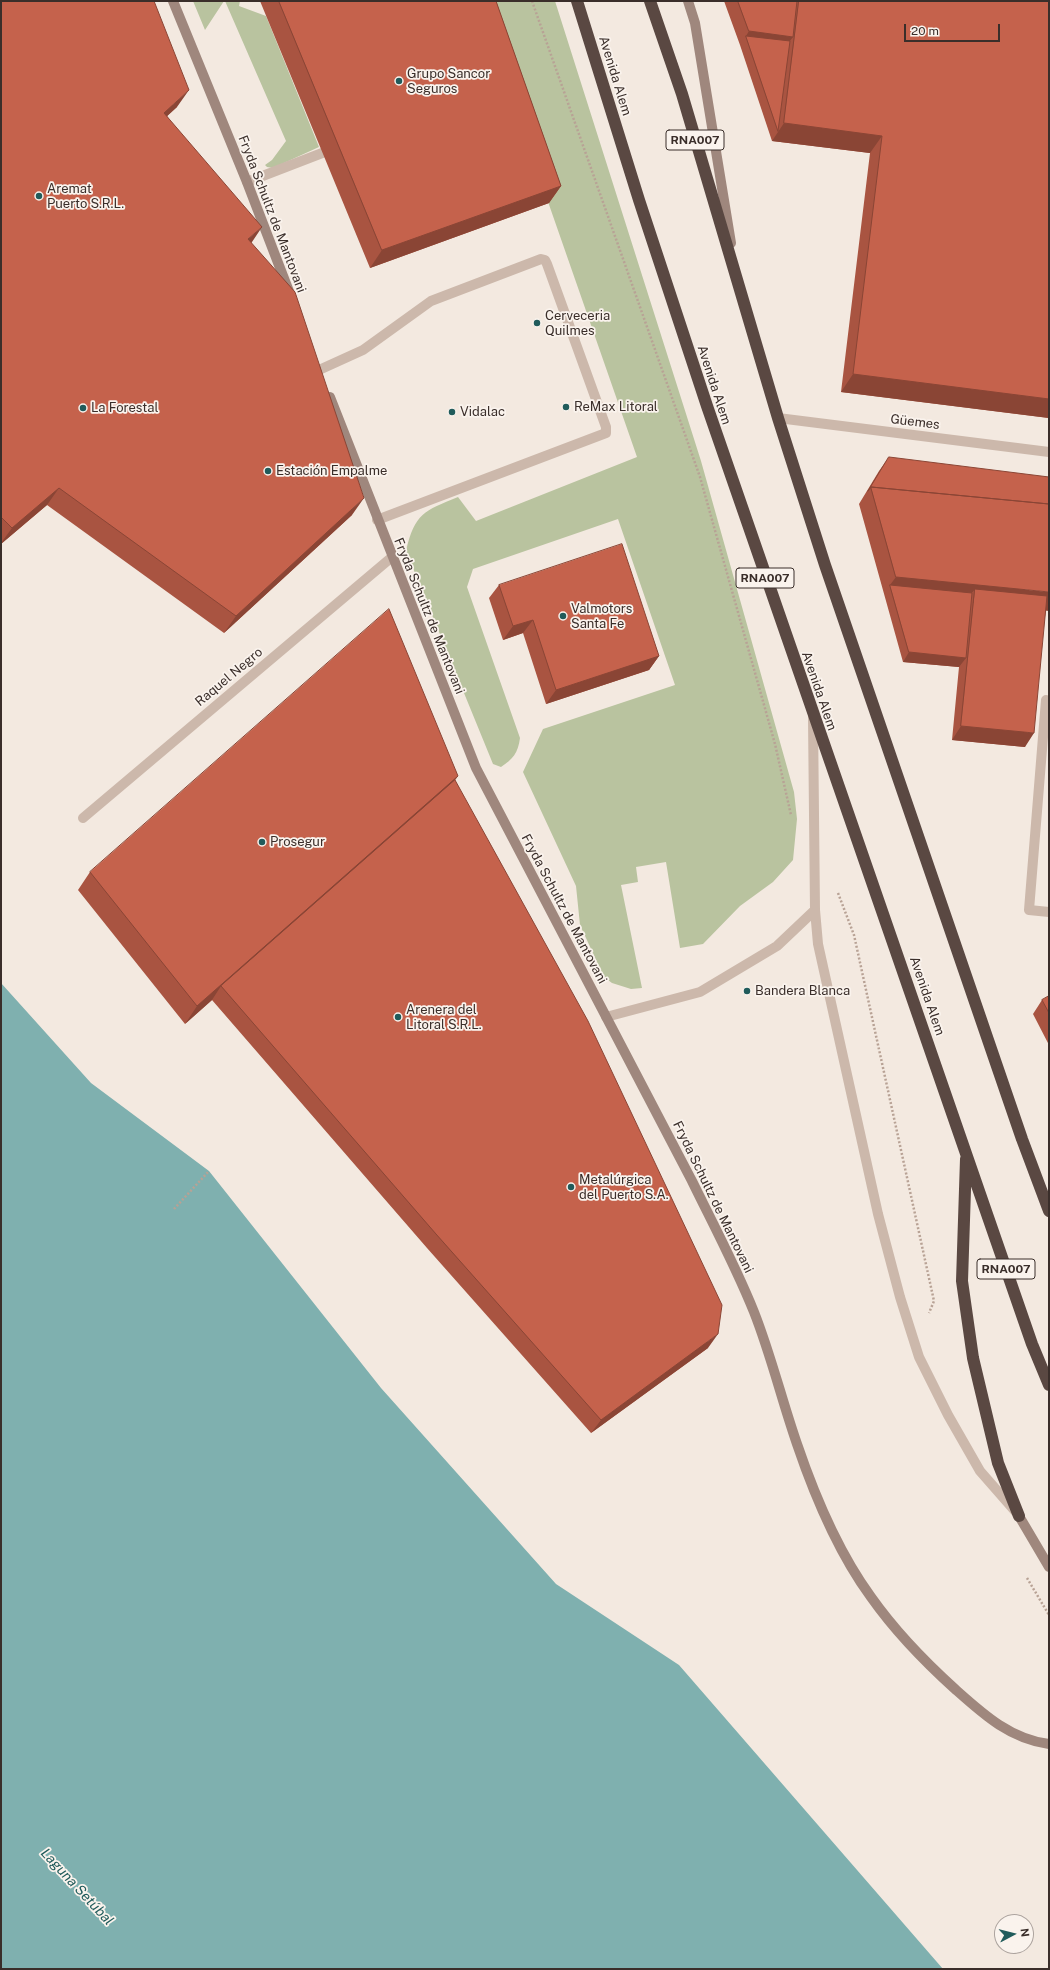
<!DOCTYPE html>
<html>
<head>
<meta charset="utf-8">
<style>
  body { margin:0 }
  #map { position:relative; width:1050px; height:1970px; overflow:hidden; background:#f3e9e0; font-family:"Public Sans",sans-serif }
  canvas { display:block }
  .frame { position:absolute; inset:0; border:2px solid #3a2e2a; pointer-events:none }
  .north { position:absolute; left:994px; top:1914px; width:40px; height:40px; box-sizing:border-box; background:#faf3ed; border:1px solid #ada49f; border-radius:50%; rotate:83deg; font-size:11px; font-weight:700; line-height:16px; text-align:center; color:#3a2e2a }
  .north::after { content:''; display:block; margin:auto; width:14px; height:18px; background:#205b5b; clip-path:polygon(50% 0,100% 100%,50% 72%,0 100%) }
  .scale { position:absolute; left:904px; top:24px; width:96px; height:18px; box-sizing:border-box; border:2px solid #3a2e2a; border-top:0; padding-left:5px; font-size:12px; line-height:14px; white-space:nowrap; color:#3a2e2a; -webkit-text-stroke:3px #faf3ed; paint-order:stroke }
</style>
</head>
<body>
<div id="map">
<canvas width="1050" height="1970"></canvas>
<div class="frame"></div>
<div class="north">N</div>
<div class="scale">20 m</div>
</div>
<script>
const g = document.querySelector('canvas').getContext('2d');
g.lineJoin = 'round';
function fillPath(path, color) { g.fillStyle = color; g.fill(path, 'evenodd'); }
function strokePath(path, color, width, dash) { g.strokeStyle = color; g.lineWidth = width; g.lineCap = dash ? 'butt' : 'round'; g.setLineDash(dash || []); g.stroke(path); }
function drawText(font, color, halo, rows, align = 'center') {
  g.font = font + ' "Public Sans",sans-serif'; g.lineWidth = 3.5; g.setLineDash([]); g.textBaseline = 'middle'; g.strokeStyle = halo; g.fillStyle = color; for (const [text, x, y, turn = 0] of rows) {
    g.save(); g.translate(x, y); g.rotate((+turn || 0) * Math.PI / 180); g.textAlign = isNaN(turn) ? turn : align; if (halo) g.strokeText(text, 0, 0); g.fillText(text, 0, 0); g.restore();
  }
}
const green = new Path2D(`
  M193,1H224L205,30Z
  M225,1H240L239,6L266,16L319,147L273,168L267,167L265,165L272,160L286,141Z
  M478,1H555L701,461L794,792L797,819L793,860L773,882L740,906L703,944L680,948L666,862L636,867L638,882L621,885L642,988L631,989L612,983L604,977L580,925L576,886L523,772L543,729L675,685L618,519L473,569L467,587L520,738C518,753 513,759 501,767L493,764L406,551C415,513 424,511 458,497L476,521L637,457Z`);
const water = new Path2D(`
  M1,983L91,1083L209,1171L381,1388L556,1584L679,1665L943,1969H1Z`);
const path = new Path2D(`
  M532,1L700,477L775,744L791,815
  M838,893L854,935L934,1301L929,1313
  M174,1209L209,1171
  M1027,1578L1049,1615`);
const lane = new Path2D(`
  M247,182L330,150
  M319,370L363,350L431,301L541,259L545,260L547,264L606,427V433L377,520
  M1046,700L1029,910L1049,912
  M813,718L815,910L818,944L878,1214L900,1297L919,1357L948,1415L980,1471L1015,1511
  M606,1017L700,992L777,946L815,910`);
const street = new Path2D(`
  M778,418L1049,452
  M83,818L392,557`);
const secondary = new Path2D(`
  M173,1L247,182L290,294
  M688,1L695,23L731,243
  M330,397L476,768L692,1181C713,1224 736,1267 754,1312C771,1355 782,1401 797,1444C815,1497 838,1552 871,1597C895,1631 924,1661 955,1689C983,1714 1010,1739 1049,1744
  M1019,1516L1049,1567`);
const highway = new Path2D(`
  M577,1L639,200L707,406L1032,1344L1049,1385
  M650,1L682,94L778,418L825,565L1022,1139L1049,1211
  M966,1159L962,1281L973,1358L998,1463L1019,1516`);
const wall = new Path2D(`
  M1,1L177,107L167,116L251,242L352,515L224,633L47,505L1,544Z
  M260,1H496L561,186L549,203L370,268Z
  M724,1H1049V418L841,392L870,153L772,141L740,45Z
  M889,457L1046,610L1025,747L952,740L959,667L903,662L859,504L879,471Z
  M499,585L659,656L649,670L546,704L523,633L503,640L489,598Z
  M458,776L455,780L708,1348L591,1433L427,1248L212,1000L185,1024L78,890L90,872Z
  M1049,996V1045L1033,1014L1042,1000Z`);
const shadedWall = new Path2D(`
  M749,31L793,37L783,50L746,36Z
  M189,90L177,107L152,130L164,113Z
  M784,123L882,136L870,153L772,141Z
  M561,186L549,203L370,268L382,250Z
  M262,227L250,245L248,239Z
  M853,374L1049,399V418L841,392Z
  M59,488L47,505L1,544V543L12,528Z
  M364,498L352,515L224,633L236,616Z
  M896,577L1049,592V611L973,603L975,589L965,602L890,585Z
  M533,620L523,633L503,640L513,626Z
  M909,652L966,658L959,667L903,662Z
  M659,656L649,670L546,704L556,690Z
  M961,726L1034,733L1025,747L952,740Z
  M458,776L445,793L221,986L212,1000L185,1024L197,1006Z
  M718,1334L708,1348L591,1433L601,1420Z`);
const building = new Path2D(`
  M1,1H154L189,90L164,113L262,227L248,239L295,292L364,498L236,616L59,488L12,528L1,517Z
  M279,1H496L561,186L382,250Z
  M738,1H797L793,37L749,31Z
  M799,1H1049V399L853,374L882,136L784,123Z
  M746,36L790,41L778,131Z
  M889,457L1049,477V504L871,487L868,491Z
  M871,487L1049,504V592L896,577Z
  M622,544L659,656L556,690L533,620L513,626L499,585Z
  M890,585L972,593L966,658L909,652Z
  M975,589L1047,596L1034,733L961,726Z
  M389,609L458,776L197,1006L90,872Z
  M455,780L588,1021L722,1305L718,1334L601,1420L436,1234L221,986Z
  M1049,996V1013L1042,1000Z`);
const markers = [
  [399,81,4,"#205b5b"],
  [39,196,4,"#205b5b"],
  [537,323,4,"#205b5b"],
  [566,407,4,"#205b5b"],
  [83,408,4,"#205b5b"],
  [452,412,4,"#205b5b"],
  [268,471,4,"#205b5b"],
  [563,616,4,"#205b5b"],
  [262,842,4,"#205b5b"],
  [747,991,4,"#205b5b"],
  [398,1017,4,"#205b5b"],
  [571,1187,4,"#205b5b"]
];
const shields = [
  [695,140,58],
  [765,578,58],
  [1006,1269,58]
];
const shieldNames = [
  ["RNA007",695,140],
  ["RNA007",765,578],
  ["RNA007",1006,1269]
];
const poiNames = [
  ["Grupo Sancor",407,74],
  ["Seguros",407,89],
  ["Aremat",47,189],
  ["Puerto S.R.L.",47,204],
  ["Cerveceria",545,316],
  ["Quilmes",545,331],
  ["ReMax Litoral",574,407],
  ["La Forestal",91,408],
  ["Vidalac",460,412],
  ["Estación Empalme",276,471],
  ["Valmotors",571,609],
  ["Santa Fe",571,624],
  ["Prosegur",270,842],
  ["Bandera Blanca",755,991],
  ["Arenera del",406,1010],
  ["Litoral S.R.L.",406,1025],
  ["Metalúrgica",579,1180],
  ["del Puerto S.A.",579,1195]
];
const streetNames = [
  ["Avenida Alem",615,76,73],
  ["Fryda Schultz de Mantovani",272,214,69],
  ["Avenida Alem",714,385,72],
  ["Güemes",915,422,7],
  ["Fryda Schultz de Mantovani",429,616,68],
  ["Raquel Negro",229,677,-40],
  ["Avenida Alem",819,691,71],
  ["Fryda Schultz de Mantovani",564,909,62],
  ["Avenida Alem",927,996,71],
  ["Fryda Schultz de Mantovani",713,1197,64]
];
const waterNames = [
  ["Laguna Setúbal",77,1887,47]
];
fillPath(green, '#b9c39f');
fillPath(water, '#7fb0af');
strokePath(path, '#b8a295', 2.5, [2, 2]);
strokePath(lane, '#ccb8ab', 10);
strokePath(street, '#ccb8ab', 10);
strokePath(secondary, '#9f877d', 10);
strokePath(highway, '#5a4842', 12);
fillPath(wall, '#a95441');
fillPath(shadedWall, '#8a4535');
fillPath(building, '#c5624c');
strokePath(building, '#8a4535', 1);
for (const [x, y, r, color] of markers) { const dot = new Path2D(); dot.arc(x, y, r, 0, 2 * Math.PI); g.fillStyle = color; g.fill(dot); strokePath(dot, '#faf3ed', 1.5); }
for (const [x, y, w] of shields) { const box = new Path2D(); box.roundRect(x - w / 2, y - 10, w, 20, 3); g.fillStyle = '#faf3ed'; g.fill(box); strokePath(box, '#3a2e2a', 1); }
drawText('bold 12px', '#3a2e2a', null, shieldNames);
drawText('13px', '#3a2e2a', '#faf3ed', poiNames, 'left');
drawText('13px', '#3a2e2a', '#faf3ed', streetNames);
drawText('italic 14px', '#205b5b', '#faf3ed', waterNames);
</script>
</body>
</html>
